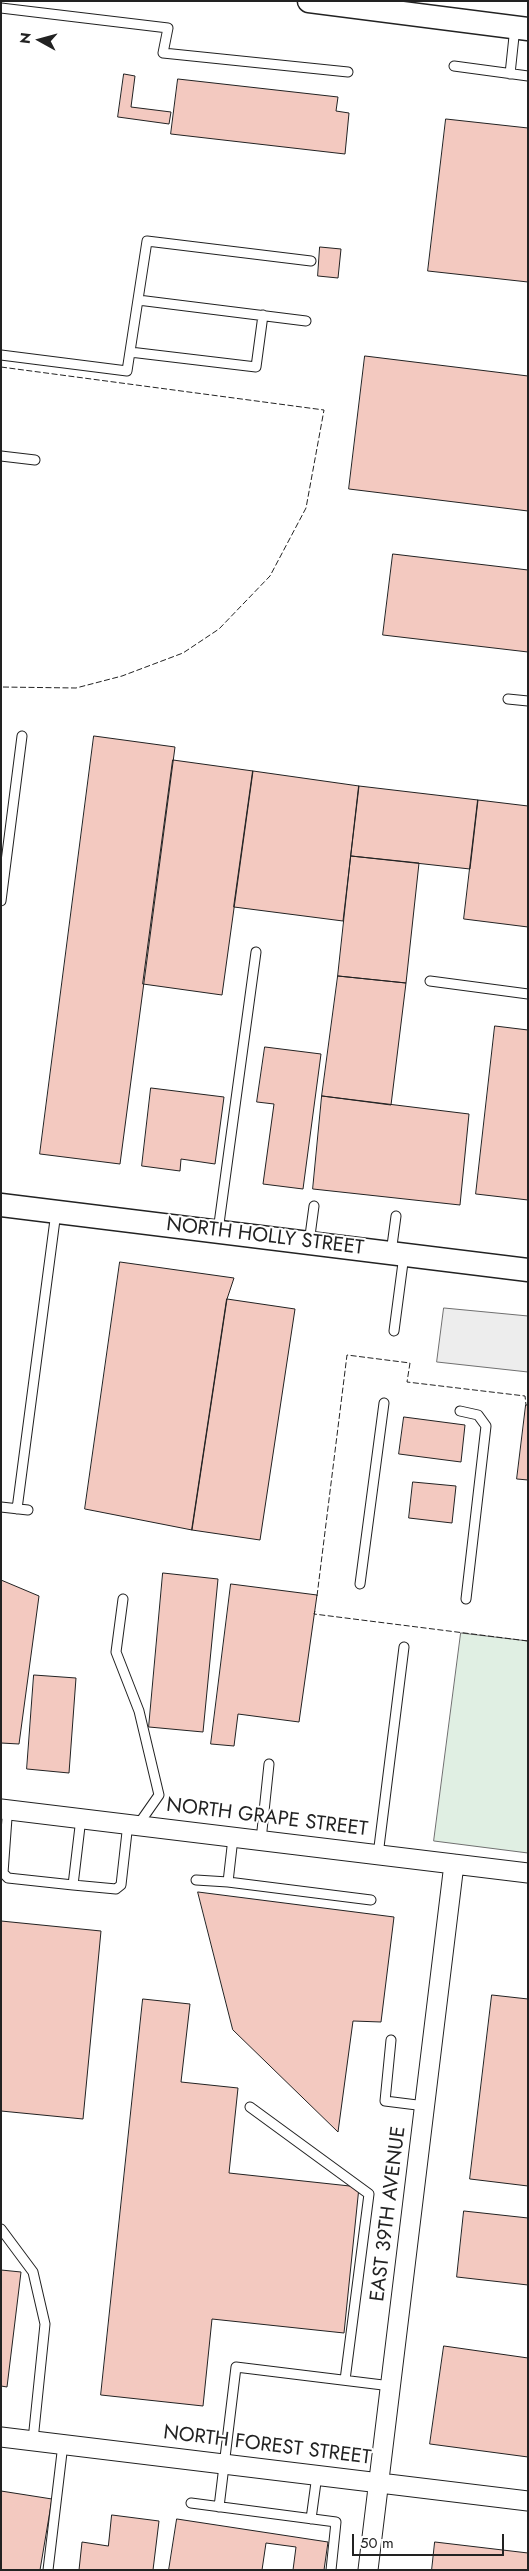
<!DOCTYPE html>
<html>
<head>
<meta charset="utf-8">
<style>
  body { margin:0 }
  #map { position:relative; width:529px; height:2571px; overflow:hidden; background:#fff; font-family:Jost,sans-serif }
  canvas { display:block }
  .frame { position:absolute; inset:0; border:2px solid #222; pointer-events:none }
  .north { position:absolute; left:15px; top:15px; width:50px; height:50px; -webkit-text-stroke:4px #fff; paint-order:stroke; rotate:277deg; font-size:14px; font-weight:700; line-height:20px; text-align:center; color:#222 }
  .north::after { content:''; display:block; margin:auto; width:18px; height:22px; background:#222; clip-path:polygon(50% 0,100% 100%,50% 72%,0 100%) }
  .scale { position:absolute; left:352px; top:2534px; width:152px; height:22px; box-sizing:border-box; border:2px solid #222; border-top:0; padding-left:6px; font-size:15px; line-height:18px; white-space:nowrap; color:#222; -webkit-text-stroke:4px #fff; paint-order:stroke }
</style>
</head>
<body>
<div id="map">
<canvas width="529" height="2571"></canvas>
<div class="frame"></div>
<div class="north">N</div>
<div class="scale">50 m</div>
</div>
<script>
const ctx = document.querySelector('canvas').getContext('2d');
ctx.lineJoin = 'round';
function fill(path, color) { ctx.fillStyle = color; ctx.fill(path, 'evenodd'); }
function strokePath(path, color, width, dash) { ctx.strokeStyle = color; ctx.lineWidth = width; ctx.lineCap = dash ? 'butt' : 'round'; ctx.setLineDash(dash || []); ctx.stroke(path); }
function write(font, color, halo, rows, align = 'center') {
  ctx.font = font + ' Jost,sans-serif'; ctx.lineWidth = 4; ctx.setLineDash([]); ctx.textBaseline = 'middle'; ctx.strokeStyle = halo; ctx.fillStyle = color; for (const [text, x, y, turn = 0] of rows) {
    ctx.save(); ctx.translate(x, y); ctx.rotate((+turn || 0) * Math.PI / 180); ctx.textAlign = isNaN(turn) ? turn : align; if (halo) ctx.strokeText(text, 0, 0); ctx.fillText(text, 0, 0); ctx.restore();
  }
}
const green = new Path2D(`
  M461,1633L528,1641V1853L434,1841Z`);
fill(green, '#e0efe3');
strokePath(green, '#6f6f6f', 1);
const parking = new Path2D(`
  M444,1308L528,1316V1372L437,1362Z`);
fill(parking, '#ededed');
strokePath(parking, '#6f6f6f', 1);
const building = new Path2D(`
  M124,74L135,76L131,107L171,112L169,124L118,117Z
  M178,79L338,97L336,111L349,113L345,154L171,134Z
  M446,119L528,128V282L428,271Z
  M320,247L341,249L338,278L318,276Z
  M365,356L528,376V511L349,489Z
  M393,554L528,570V652L383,635Z
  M94,736L175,747L120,1164L40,1154Z
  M173,760L253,771L222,995L143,984Z
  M253,771L359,786L343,921L234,907Z
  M359,786L478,800L470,869L351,856Z
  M478,800L528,806V927L464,919Z
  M351,856L419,863L406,983L338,976Z
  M338,976L406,983L391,1105L322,1096Z
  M495,1026L528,1030V1200L476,1194Z
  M265,1047L321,1054L303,1189L263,1184L274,1104L257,1102Z
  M151,1088L224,1097L215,1164L181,1159L180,1171L142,1166Z
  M322,1096L469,1114L460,1205L313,1189Z
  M120,1262L234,1278L227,1299L192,1530L85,1509Z
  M227,1299L295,1309L260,1540L192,1530Z
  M526,1405H528V1480L517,1479Z
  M404,1417L465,1425L461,1462L399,1454Z
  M413,1482L456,1486L452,1523L409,1518Z
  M163,1573L218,1579L203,1732L149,1727Z
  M1,1580L39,1596L19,1744L1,1743Z
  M231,1584L317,1595L299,1722L238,1714L234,1746L211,1744Z
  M34,1675L76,1678L69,1773L27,1769Z
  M198,1892L394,1917L381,2022L353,2021L338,2132L233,2030Z
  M1,1921L101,1931L83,2119L1,2111Z
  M492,1995L528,1999V2186L470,2179Z
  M143,1999L190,2004L181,2082L238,2088L229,2173L359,2187L344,2333L212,2319L203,2406L101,2395Z
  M464,2211L528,2218V2285L457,2277Z
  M1,2270L21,2272L7,2387L1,2386Z
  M444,2346L528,2358V2457L430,2444Z
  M1,2491L52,2499L40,2570H1Z
  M112,2515L159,2521L153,2570H79L82,2542L108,2546Z
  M177,2519L328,2542L324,2570H293L296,2547L266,2543L262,2570H169Z
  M435,2542L528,2553V2570H432Z`);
fill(building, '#f3c9c0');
strokePath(building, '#222', 1);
const service = new Path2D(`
  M1,8L168,28L163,53L348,72
  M454,66L528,76
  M510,74L515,27
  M138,300L306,321
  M130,352L256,367L263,315
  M1,355L127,371L147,241L311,261
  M1,456L35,460
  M508,699L528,701
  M1,901L22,736
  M430,981L528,994
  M218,1231L256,952
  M309,1243L314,1206
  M391,1253L396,1216
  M394,1331L404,1255
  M460,1411L478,1415L486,1426L466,1599
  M1,1507L28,1510
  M17,1509L56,1212
  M360,1584L384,1403
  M123,1599L116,1652L139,1711L159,1795L138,1825
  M7,1818L3,1873L8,1878L73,1885L81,1818
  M261,1840L269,1764
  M378,1855L404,1647
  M196,1880L228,1882L371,1900
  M228,1882L233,1838
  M73,1885L116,1889L121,1885L128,1823
  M391,2040L385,2101L425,2106
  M250,2107L369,2194L345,2380
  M1,2229L33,2272L45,2324L33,2440
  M191,2503L336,2522L331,2570
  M219,2507L236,2367L391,2386
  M311,2519L317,2475
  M48,2570L63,2444`);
const minor = new Path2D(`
  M1,1809L528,1873
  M1,2437L528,2501
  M368,2570L454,1864`);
const tertiary = new Path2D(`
  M309,1L528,29
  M1,1205L528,1270`);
strokePath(service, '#222', 11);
strokePath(minor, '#222', 21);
strokePath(tertiary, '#222', 25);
strokePath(service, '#fff', 9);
strokePath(minor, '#fff', 19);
strokePath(tertiary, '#fff', 22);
strokePath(new Path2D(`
  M1,367L324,410L306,508L270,576L219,629L183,653L122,676L76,688L1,687
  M317,1596L347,1355L410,1363L407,1382L525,1396L526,1405
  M315,1611L314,1614L528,1641`), '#222', 1, [6, 2.5]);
write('20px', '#222', '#fff', [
  ["NORTH HOLLY STREET",265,1237,7],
  ["NORTH GRAPE STREET",267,1818,7],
  ["EAST 39TH AVENUE",389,2214,-83],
  ["NORTH FOREST STREET",267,2446,7]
]);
</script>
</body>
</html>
